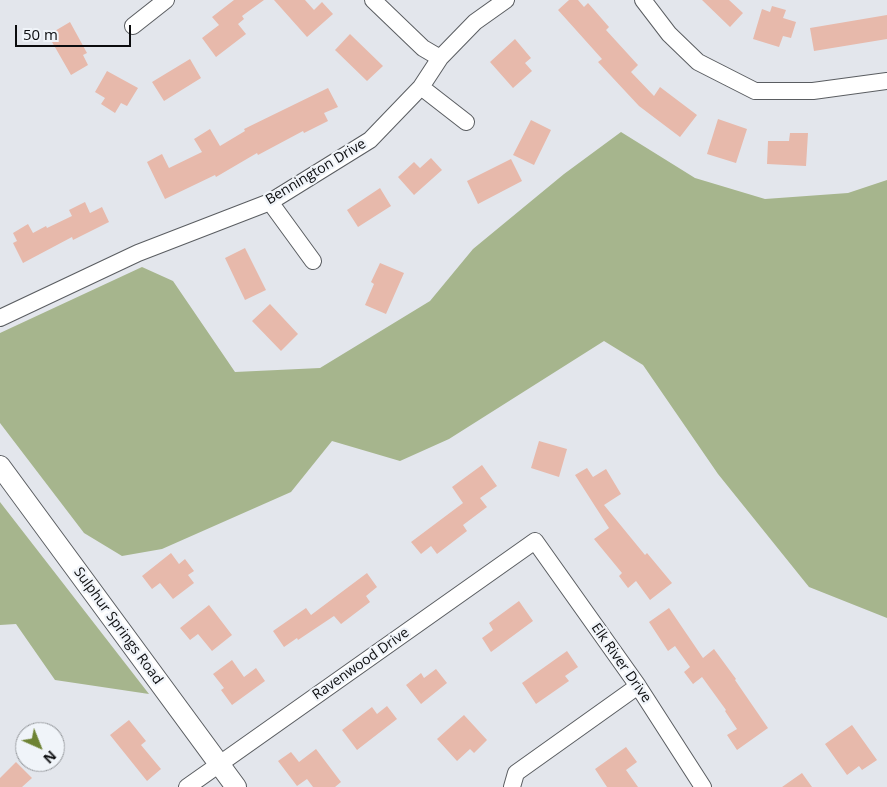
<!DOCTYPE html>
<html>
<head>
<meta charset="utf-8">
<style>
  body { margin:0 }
  #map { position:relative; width:887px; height:787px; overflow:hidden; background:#e3e6ec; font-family:"Open Sans",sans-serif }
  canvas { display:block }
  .north { position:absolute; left:15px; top:722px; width:50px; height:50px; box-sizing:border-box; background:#f0f4f9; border:1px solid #94979b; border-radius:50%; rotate:136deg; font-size:14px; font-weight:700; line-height:20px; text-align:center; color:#0b0c0e }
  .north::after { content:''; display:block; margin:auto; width:18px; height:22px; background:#6e8334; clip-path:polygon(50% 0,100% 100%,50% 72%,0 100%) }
  .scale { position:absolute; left:15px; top:25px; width:116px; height:22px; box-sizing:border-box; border:2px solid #0b0c0e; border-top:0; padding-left:6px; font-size:15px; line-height:18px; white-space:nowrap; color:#0b0c0e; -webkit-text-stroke:4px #f0f4f9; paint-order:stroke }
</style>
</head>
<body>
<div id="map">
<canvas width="887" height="787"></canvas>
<div class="north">N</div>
<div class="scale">50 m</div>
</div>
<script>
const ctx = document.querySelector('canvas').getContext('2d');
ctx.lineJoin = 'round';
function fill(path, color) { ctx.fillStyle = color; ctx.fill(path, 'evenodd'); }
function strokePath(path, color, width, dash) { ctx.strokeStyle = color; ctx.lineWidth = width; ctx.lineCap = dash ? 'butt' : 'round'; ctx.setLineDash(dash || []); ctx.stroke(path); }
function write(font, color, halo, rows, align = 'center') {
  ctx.font = font + ' "Open Sans",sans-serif'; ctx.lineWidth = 4.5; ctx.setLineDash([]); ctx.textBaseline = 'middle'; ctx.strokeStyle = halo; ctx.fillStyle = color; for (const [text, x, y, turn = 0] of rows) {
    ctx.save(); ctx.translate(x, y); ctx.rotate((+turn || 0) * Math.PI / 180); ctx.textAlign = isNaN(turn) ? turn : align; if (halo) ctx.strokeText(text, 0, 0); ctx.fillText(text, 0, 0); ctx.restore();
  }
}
fill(new Path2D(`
  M621,132L695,178L765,199L848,193L887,180V618L809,587L718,474L643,365L604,341L449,439L400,461L332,441L291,492L162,549L122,556L84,533L0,423V333L142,267L173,281L235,372L320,368L430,301L473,249L564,174Z
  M0,502L149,694L55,680L16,624L0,625Z`), '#a6b58d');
fill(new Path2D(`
  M234,0H264L242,16L244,19L238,24L246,34L216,57L202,38L219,25L212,17Z
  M274,0H305L314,10L322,2L333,14L307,37Z
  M569,0H578L584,7L588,3L609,27L606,30L638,65L631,72L654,96L660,87L697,115L680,137L639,106L598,62L602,59L558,10Z
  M702,0H729L743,13L730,27Z
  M772,6L786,10L783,18L796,22L791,38L783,36L779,47L753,39L762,9L770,12Z
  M887,15V39L814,51L810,28Z
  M70,22L87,53L83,55L88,65L71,75L48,35Z
  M350,34L383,66L367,81L335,50Z
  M515,39L531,58L525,63L532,71L513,88L490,62Z
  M190,59L201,78L164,101L152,82Z
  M107,71L138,88L127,106L121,103L115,113L101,104L105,98L95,92Z
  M328,88L338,107L324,113L328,121L304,133L303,131L258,155L257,153L216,177L215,175L165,199L147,162L162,154L169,168L202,152L194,139L210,129L220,146L245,131L244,129Z
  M718,119L747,129L736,163L707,154Z
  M531,120L551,130L534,165L513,155Z
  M790,133H808L806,166L767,164L768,141H789Z
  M431,158L442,170L414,195L398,177L414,162L420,168Z
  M511,159L522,181L478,204L467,181Z
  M380,188L391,206L358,227L347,210Z
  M85,202L90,213L102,207L109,222L73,240L72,237L23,263L13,243L17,241L13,233L28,224L33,233L46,226L47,228L72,216L69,210Z
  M245,248L266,290L245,300L225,258Z
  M380,263L404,273L386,314L365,305L374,284L371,282Z
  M270,304L298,334L281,351L252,321Z
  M539,441L567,449L559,477L531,468Z
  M482,465L497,486L480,498L487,507L463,525L467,531L437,554L431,546L421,554L411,542L463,503L452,487Z
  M587,468L593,477L606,469L621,494L604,505L645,555L647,553L672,583L650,600L636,581L628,588L619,576L622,573L594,539L609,528L575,475Z
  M171,553L179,564L185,559L194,571L188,575L194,583L173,599L160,583L152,589L142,576Z
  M367,573L377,587L366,596L370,602L341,624L334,616L298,640L297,638L284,647L273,631L306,608L311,615Z
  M519,601L533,621L491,652L482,638L493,630L489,623Z
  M209,605L232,635L212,651L198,634L190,640L180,628Z
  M669,608L703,658L714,649L736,679L735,680L768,728L737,750L727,735L737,729L725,711L726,710L702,677L693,684L684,672L690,667L675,646L668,651L649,622Z
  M567,651L578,667L565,676L569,681L536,704L522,683Z
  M232,660L244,677L256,668L265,681L232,705L221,690L224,688L213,674Z
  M436,669L447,683L421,704L406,685L421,673L424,678Z
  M387,706L397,719L357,750L342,730L372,707L377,714Z
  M464,715L487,740L474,753L470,749L457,761L437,739Z
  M129,720L146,741L141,745L161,769L147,781L110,735Z
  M852,725L877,760L862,770L859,766L847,775L825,744Z
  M626,747L637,762L626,770L638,787H607L595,769Z
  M316,749L341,782L335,787H313L307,779L297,786L278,761L291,752L299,762Z
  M16,762L32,778L22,787H0V778Z
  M802,773L812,787H782Z`), '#e7b9ab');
const minor = new Path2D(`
  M373,0L423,48L440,58
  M643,0L669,34L698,62L755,91H813L887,81
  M133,26L166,0
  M421,87L466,122
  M270,202L313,261
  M0,318L138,253L270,202L370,140L421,87L440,58L475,22L506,0
  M187,787L535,541L638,686L703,787
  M512,787L516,773L638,686`);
const tertiary = new Path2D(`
  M0,466L236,787`);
strokePath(minor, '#5a5d61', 18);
strokePath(tertiary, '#5a5d61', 22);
strokePath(minor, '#fff', 16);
strokePath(tertiary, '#fff', 20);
write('14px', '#0b0c0e', '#f0f4f9', [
  ["Bennington Drive",316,172,-31],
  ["Sulphur Springs Road",118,626,54],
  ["Elk River Drive",621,663,55],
  ["Ravenwood Drive",361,664,-35]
]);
</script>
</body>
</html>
